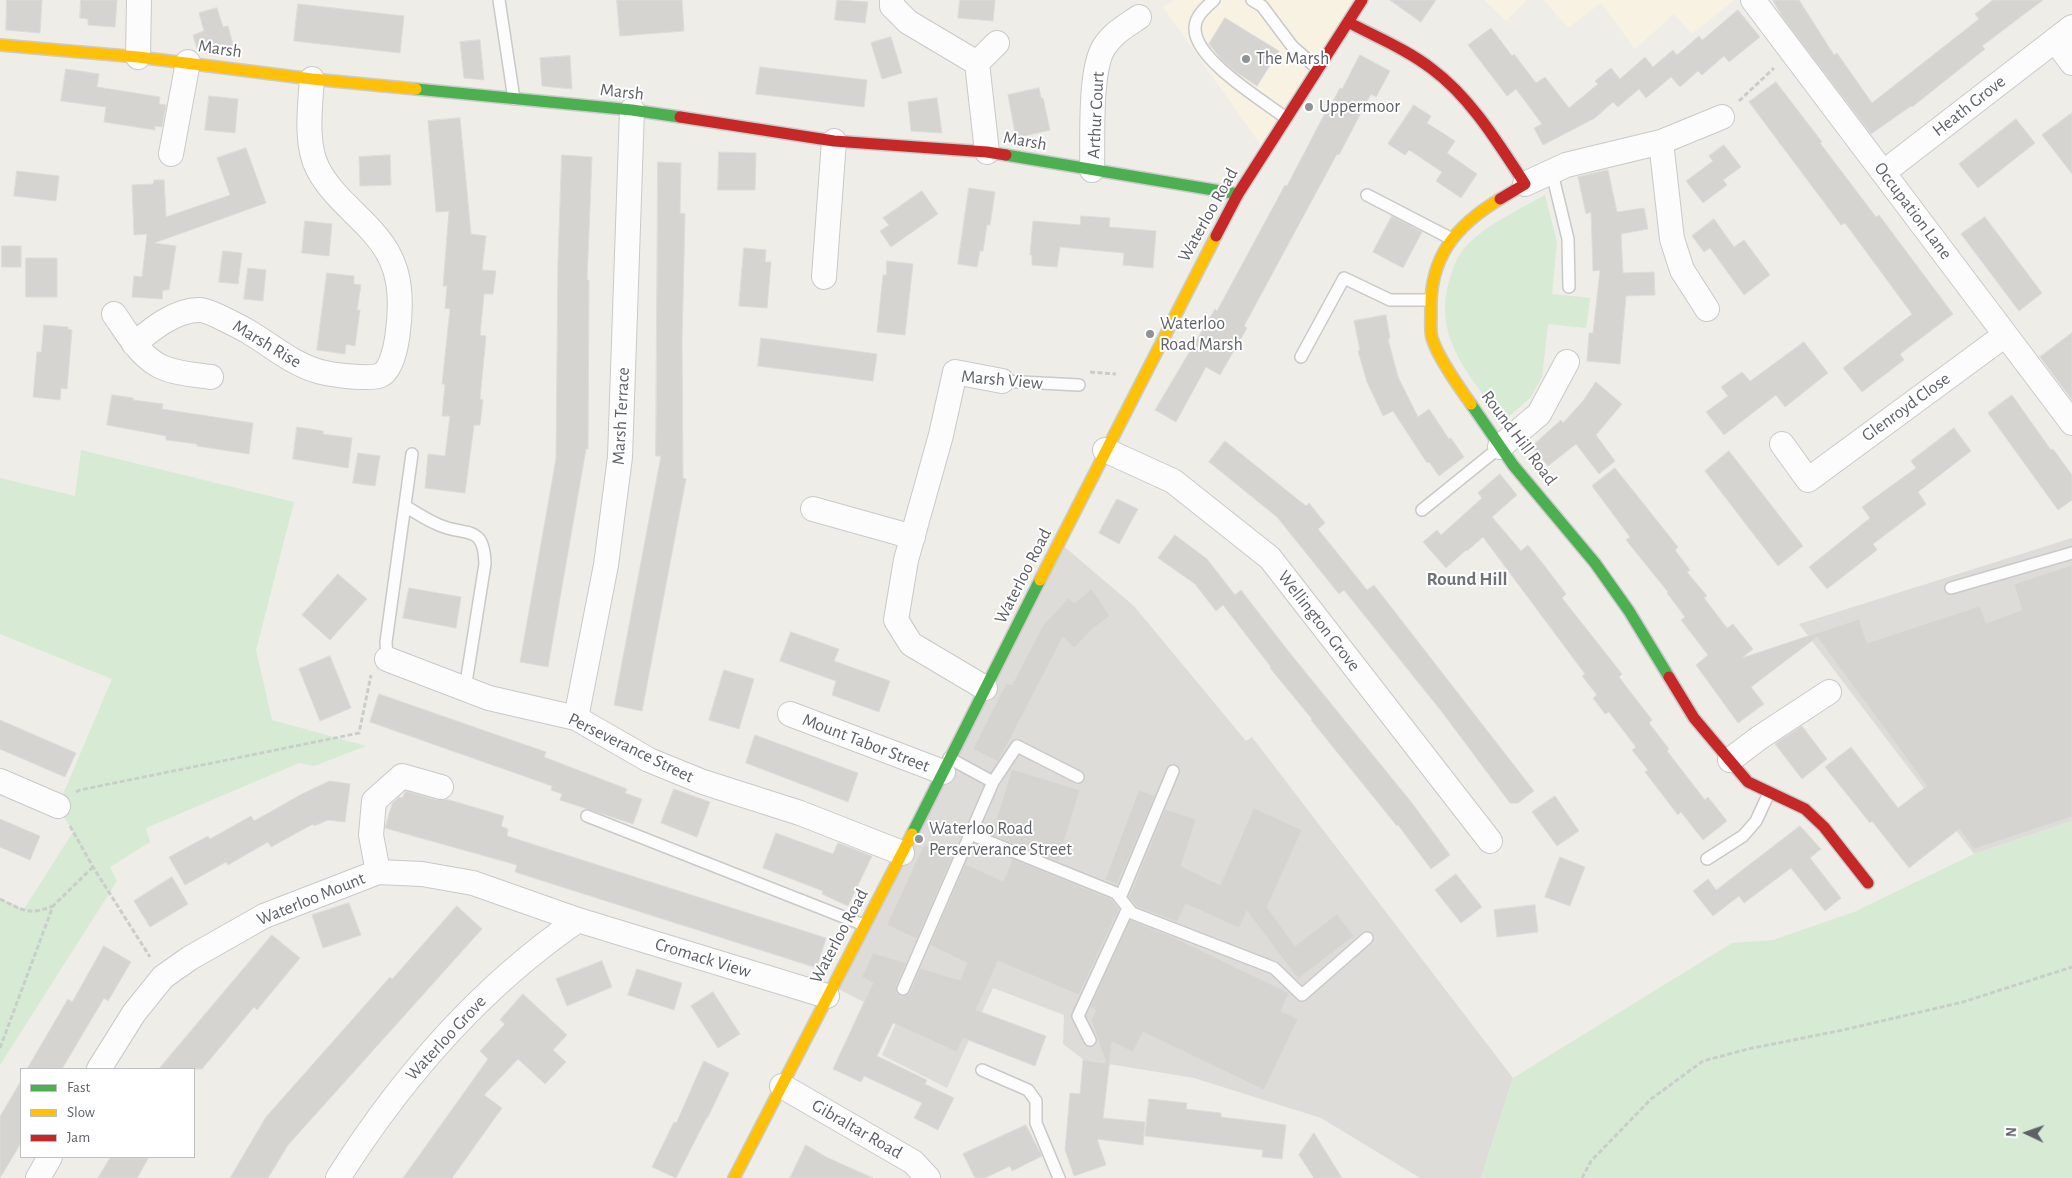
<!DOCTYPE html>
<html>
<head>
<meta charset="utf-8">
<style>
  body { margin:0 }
  #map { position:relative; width:2072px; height:1178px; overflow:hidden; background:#eeede8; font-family:"Alegreya Sans",sans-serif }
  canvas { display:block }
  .legend { position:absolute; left:20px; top:1068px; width:175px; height:90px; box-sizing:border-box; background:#fff; border:1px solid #bfc0c2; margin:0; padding:6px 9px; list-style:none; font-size:15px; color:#5e6267 }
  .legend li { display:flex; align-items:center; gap:10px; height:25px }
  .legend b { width:25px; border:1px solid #bfc0c2 }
  .north { position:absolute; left:2002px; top:1108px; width:50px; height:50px; -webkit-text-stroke:4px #fff; paint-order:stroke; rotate:273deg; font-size:14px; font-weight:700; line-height:20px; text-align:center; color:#5e6267 }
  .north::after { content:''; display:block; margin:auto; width:18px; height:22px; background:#5e6267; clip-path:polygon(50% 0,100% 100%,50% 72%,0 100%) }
</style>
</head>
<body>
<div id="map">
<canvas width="2072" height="1178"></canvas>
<ul class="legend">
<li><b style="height:6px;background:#4caf50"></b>Fast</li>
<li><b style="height:6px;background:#ffc107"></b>Slow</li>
<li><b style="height:6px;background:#c62828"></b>Jam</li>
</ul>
<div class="north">N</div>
</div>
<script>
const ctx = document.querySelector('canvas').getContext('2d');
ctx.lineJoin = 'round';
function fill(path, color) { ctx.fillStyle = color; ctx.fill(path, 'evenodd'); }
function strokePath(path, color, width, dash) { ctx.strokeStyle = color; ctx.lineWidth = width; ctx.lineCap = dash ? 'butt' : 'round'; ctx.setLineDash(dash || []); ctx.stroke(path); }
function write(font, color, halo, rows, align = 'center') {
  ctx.font = font + ' "Alegreya Sans",sans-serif'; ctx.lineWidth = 4; ctx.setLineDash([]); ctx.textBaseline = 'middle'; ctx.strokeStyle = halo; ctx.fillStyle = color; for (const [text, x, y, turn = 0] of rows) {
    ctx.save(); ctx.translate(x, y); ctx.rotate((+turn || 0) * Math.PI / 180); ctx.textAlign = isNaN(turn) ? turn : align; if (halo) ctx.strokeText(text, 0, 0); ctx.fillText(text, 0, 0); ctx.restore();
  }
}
fill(new Path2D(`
  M1174,0H1362L1265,151L1163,7Z
  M1484,0H1527L1506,21Z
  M1544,0H1735L1692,34L1674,14L1635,49L1601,3L1568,28Z`), '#f7f2e2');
fill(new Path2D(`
  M2072,538V821L1974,854L1799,624Z
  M1060,543L1134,606L1246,741L1252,737L1513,1078L1481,1178H1420L1321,1118L1194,1078L1084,1060L1063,1044L1064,1015L993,988L947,1088L882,1055L898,1019L832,986Z`), '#dedcd8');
fill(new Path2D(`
  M1545,195L1557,242L1552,294L1590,298L1586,328L1548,324L1542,377L1531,397L1504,421C1471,377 1431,338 1450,278C1453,266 1459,253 1468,244C1489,223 1519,210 1545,195Z
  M81,450L294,502L256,650L272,720L366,746L314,766L299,763L146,828L150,842L110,867L117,881L0,1065V899L24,909L73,832L58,806L112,679L0,634V478L75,496Z
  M2072,821V1178H1481L1513,1078L1732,943L1773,940L1854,912L1974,854Z`), '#d6ead4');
const building = new Path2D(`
  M7,0H42L40,33L6,30Z
  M81,0H117L115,27L88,25V19L80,18Z
  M617,0H682L684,31L620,36Z
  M837,0L868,2L865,23L835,20Z
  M960,0H995L993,21L958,18Z
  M1390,0H1436L1421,22Z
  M1773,0H1799L1834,55L1837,53L1872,103L1979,19L1975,14L1993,0H2043L1982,46L1985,49L1912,107L1911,106L1871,134L1783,18Z
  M298,4L404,16L400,53L294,41Z
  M217,8L223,27L228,26L235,52L197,49L193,35L204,31L199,13Z
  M1738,10L1760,37L1729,62L1724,56L1702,75L1698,71L1680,87L1671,77L1646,98L1639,89L1618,107L1613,102L1595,118L1543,145L1534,128L1542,124L1516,89L1507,96L1468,45L1491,28L1512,56L1514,54L1536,83L1545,77L1569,108L1598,84L1595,81L1611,68L1620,79L1645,57L1653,67L1673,50L1677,55L1699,36L1702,40Z
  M1225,18L1279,51L1257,86L1236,72L1222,60L1209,44Z
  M891,37L902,73L882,79L871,43Z
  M480,40L484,80L464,78L460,42Z
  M1360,55L1390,71L1376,97L1371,94L1339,155L1337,154L1244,326L1247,328L1220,375L1206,367L1176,422L1155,410L1215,309L1217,311L1285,185L1287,186L1325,113L1326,114L1340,88L1342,89Z
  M570,56L572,89L542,86L540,58Z
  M760,67L867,80L864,107L756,94Z
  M66,69L99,74L97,87L160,97L159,104L166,105L162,127L155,126V130L104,122L106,107L61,101Z
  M1776,82L1822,142L1820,143L1876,217L1879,215L1953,314L1900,354L1904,360L1862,392L1843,368L1912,314L1845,223L1841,225L1749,102Z
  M1039,88L1041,98H1043L1050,130L1016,138L1008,95Z
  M209,96L238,99L235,133L205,130Z
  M937,98L942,133L911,131L908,102Z
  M1414,105L1431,116L1427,123L1455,141L1447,153L1477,174L1461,198L1436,181L1442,172L1409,150L1405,155L1388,144Z
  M2072,113V174L2042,135Z
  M460,118L471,234L486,236L482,270L496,271L493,294H484L480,335L486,336L480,399L483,400L480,425H474L465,493L425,488L428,454L445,456L450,416H442L445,384H442L450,309L445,308L447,286H443L449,211L436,212L428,121Z
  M2016,119L2035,143L1978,188L1959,164Z
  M1724,145L1741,167L1723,180L1727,185L1703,203L1686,181L1713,161L1709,156Z
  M246,148L266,203L154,243L176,246L169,290H163L162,299L132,297L134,276L142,277L147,234L134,235L132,185L153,184L154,180H164L166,217L230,195L217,158Z
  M719,152L756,153L755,190H718Z
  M390,155L391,185L360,186L359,157Z
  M562,155L592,157L587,280H589L588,449H586L548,667L520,662L556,459L558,260Z
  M658,162L681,163L680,213L685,214L682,342L683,478L686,479L642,711L614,705L661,456H656Z
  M1608,170L1617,212L1644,208L1648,229L1621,234L1623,273L1654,272L1655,295L1626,296L1620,364L1587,361L1589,333H1593L1600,270L1593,271L1591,212L1586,214L1578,177Z
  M17,171L59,176L56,201L14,196Z
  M969,188L995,192L990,225H987L983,251H980L977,267L958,264Z
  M922,191L938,214L891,247L880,231L889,225L883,218Z
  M1081,216L1110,218L1109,227L1156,231L1153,268L1123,265L1124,253L1060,247L1057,267L1032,265V255H1030L1033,221L1080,225Z
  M1392,216L1422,232L1403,268L1373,252Z
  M1985,217L2042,293L2019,311L1961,234Z
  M1714,219L1734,247L1744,240L1770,275L1744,295L1710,248L1704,252L1692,236Z
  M305,221L332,224L329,256L302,253Z
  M2,246H21V267H2Z
  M744,248L766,250L765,262H771L767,308L739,306Z
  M223,251L242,253L238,284L219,282Z
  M26,258H57V297H26Z
  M887,261L913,264L905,335L877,332L883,275H886Z
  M248,268L266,270L263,301L244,299Z
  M327,273L354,276V284L361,285L357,310H360L355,346L346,344L345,354L317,350Z
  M1386,315L1390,338L1388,339L1398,377L1418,417L1429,409L1449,439L1451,438L1464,457L1439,476L1429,462L1427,463L1393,411L1383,416L1367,382L1358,351L1360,350L1354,321Z
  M44,325L68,327V329L72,330L67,389L61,388L60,400L33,397L37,352H41Z
  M2072,333V400L2040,357Z
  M761,338L877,354L873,381L758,366Z
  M1804,342L1828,373L1785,407L1776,395L1724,435L1706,412L1728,396L1721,387L1742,372L1750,381Z
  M1596,382L1622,404L1596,435L1615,461L1599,474L1576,444L1548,466L1532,446L1561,420L1563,423L1583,401Z
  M112,395L133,398V400L163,404L162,409L253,423L249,454L197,446V444L166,440V436L107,425Z
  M2012,395L2051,450L2053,449L2072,475V500L2058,510L1988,413Z
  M297,427L323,431V434L352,438L348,468L293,459Z
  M1954,428L1971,451L1918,492L1926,504L1873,544L1877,550L1827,589L1809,567L1870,518L1862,507L1916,468L1911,461Z
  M1225,441L1306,506L1309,503L1325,523L1318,529L1367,590L1374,585L1534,791L1518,803H1510L1442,712L1344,590L1339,594L1277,517L1209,462Z
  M1729,451L1803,546L1778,566L1705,471Z
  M358,453L380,456L375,486L353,483Z
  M1615,468L1678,547L1675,550L1690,570L1687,572L1707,596L1704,598L1727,628L1733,624L1753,649L1742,658L1859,619L1867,643L1980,606L1986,623L2022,610L2014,584L2072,565V817L1974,849L1959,829L1909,868L1872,821L1870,823L1825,767L1851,747L1898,808L1927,786L1817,637L1751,687L1764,704L1738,723L1696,665L1708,655L1681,620L1685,617L1667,593L1668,592L1626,540L1630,537L1592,486Z
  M1500,474L1517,495L1492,517L1521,551L1528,545L1547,569L1566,594L1562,598L1622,674L1619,677L1652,720L1649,723L1669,749L1667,751L1705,800L1708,797L1727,821L1703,840L1681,812L1678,815L1645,772L1648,770L1632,750L1636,747L1609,712L1605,714L1593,698L1597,695L1582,676L1585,674L1483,537L1467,551L1466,550L1446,568L1423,542L1437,530L1441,535L1482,498L1478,493Z
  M1117,499L1138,509L1119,544L1099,533Z
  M1175,535L1207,559L1235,595L1241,590L1289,652L1412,803L1450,855L1431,869L1398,825L1397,826L1311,720L1312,719L1270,668L1271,667L1223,605L1216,611L1195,584L1158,558Z
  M338,574L367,599L330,640L302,615Z
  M409,588L461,597L456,628L403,618Z
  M1092,589L1110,616L1092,629L1074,648L1063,637L998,762L973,749L1006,683L1012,685L1042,627L1068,598L1074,603Z
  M791,632L839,649L834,661L890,681L879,712L832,695L836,681L780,661Z
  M330,656L351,708L320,721L299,669Z
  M724,670L754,679L739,729L709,720Z
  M379,694L546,752L544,757L627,789L625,793L642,799L633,824L560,800L562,794L551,790L552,786L370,722Z
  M0,720L76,753L65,777L0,749Z
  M1802,726L1827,759L1802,779L1775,744Z
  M755,735L858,773L848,802L746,763Z
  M1012,769L1080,790L1058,861L992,835Z
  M330,781L350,784L345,822L328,820L314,826L313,824L271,847L268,842L228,865L226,862L185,885L169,857L208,836L210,839L251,816L254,821L302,794Z
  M674,789L710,802L697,837L661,823Z
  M1139,790L1155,796L1117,885L1105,880Z
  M406,791L437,800L446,799L504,816L501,826L508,829L507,836L826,938L817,968L515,872L517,865L385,828L392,804L399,797L402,798Z
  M1555,796L1579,831L1557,846L1532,812Z
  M1254,808L1302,830L1267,907L1295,946L1337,914L1354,936L1298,979L1247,911L1239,928L1186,904L1177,922L1137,907L1129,897L1165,809L1196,819L1181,866L1220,885Z
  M0,819L40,836L30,860L0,847Z
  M1800,826L1821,849L1810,858L1841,898L1825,911L1791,868L1744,903L1739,896L1713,916L1693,891L1708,879L1716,890Z
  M776,833L833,854L838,843L872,856L848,906L822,894L823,891L763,868Z
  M924,845L952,858L917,939L887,925Z
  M1560,857L1585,867L1570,906L1545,897Z
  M1013,859L1111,899L1119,909L1079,995L998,961L976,1010L1046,1036L1035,1066L963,1038L957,1052L893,1023L877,1056L927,1080L925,1084L954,1098L938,1130L914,1118L922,1103L864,1076L861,1082L833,1069L873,983L862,977L873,953L906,963L896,986L897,993L900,996H904L910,992L920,968L960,980L967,963L930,945L965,864L1003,881Z
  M1456,874L1482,907L1461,923L1435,890Z
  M172,877L188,904L150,927L134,901Z
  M349,903L361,935L323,948L312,915Z
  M1535,905L1538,932L1497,937L1494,910Z
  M457,906L482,929L288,1145L268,1178H230L266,1117L390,977L392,979Z
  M1130,920L1171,936L1289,993L1281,1011L1298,1019L1264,1090L1143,1032L1133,1052L1112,1042L1103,1118L1145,1122L1143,1145L1097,1139L1106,1165L1074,1176L1065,1150L1070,1093L1080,1094L1083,1060L1106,1063L1091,1020L1096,1010L1090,1007Z
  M272,935L300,958L257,1010L254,1007L202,1069H159Z
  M104,946L131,962L108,1001L104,998L62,1069H27L68,999L72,1002Z
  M602,961L612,987L567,1006L556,979Z
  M637,969L682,983L674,1010L628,995Z
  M713,992L740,1034L718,1048L691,1006Z
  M523,994L567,1035L553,1050L566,1062L545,1084L518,1059L484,1095L502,1108L452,1178H403L488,1059L480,1051L505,1024L500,1020Z
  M704,1061L729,1073L708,1117H707L676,1178L652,1167L674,1122L676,1123Z
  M21,1081V1143L0,1178V1117Z
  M1149,1099L1187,1103L1186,1109L1221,1113V1117L1286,1125L1282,1159L1262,1157L1263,1150L1145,1136Z
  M1026,1125L1042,1156L1012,1171L1010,1166L985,1178H975L963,1154Z
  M1314,1133L1342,1178H1314L1299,1155Z
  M806,1145L826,1157L873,1178H790Z
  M111,1157H149L137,1178H98Z`);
fill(building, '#d5d4d1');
strokePath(building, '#dddcd8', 1);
const lane = new Path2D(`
  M499,0L514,99
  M1214,0C1206,7 1195,16 1195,28C1194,59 1262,100 1286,118
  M1252,0L1262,6L1292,46L1318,69
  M1552,173L1568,239L1569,287
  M1367,195L1452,239
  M1301,357L1344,278L1390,300H1430
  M1002,381L1079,385
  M405,506C416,513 427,520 439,525C466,537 484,523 485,564L465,689
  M1422,510L1500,447
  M1951,588L2072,553
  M387,659L386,642L412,454
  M993,782L1017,746L1078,777
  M587,816L864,925
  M970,834L1116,893L1132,913L1274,968L1302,995L1367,938
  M1707,859L1743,836L1756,821L1769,793
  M1120,898L1173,771
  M903,989L993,782L949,758
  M1090,1040L1078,1016L1128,908
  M982,1070L1028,1090L1036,1101V1123L1059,1178`);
const street = new Path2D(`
  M892,0V6L908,22L977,63L987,152
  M1753,0L2072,423
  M2055,40L2072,63
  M138,57L139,0
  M977,63L997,43
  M1661,142L1672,239L1682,270L1707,309
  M171,154L188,62
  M1092,170C1093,140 1089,71 1104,47C1113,33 1126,26 1139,17
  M1884,172L2072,27
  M1525,184L1566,165L1661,142L1722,117
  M824,277L834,141
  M114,314C128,334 141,359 164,368C179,374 196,375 211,377
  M134,344C152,329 176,309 201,310C207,311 216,315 222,318C232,323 243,328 252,334C275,348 294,365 321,372C333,375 370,380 381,375C399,365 401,308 399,289C398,277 394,264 388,253C370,221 335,202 318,169C305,145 310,106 312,79
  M1782,444L1808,480L2005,335
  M1500,447L1539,414L1567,362
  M1105,450L1173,481L1270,558L1490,841
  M813,509L913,537
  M387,659L489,698L576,718L649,760L703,782L800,813L902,853
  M985,688L911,644L896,620L906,560L941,435L955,372L1002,381
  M790,714L943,772
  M576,718L606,565L620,457L632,110
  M1730,760L1759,738L1829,692
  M0,781L58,806
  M378,872L371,835L374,801L402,776L441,787
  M99,1069L134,1013L163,977L190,958L264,916L378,872L422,874L473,883L578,920L827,996
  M782,1086L913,1162L928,1178
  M38,1178L50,1157
  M338,1178C402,1077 479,988 578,920`);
const fast = new Path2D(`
  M416,89L632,110L680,117
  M1006,155L1238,194
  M1471,404L1513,465L1595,563L1629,611L1669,677
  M912,834L1040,580`);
const slow = new Path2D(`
  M0,45L138,57L312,79L416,89
  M1471,404C1459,387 1438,358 1432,338C1430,331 1431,320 1431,312C1429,258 1455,226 1500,199
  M1040,580L1216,236
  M734,1178L912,834`);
const jam = new Path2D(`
  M1348,22C1376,37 1406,49 1432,69C1471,98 1498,143 1525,184L1500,199
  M680,117L834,141L987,152L1006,155
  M1216,236L1238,194L1362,0
  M1669,677L1694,718L1748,782L1805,809L1824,827L1868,883`);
strokePath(lane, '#c9c9c9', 14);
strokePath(street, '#c9c9c9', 26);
strokePath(fast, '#cacbca', 14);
strokePath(slow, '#cacbca', 14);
strokePath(jam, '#cacbca', 14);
strokePath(new Path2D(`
  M1739,101L1774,68
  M1090,372L1116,374
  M76,792L80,790L359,733L371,675
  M70,826L93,867L150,957
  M0,899C23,910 28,916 53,906
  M0,1048L53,906L93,867
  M1582,1178L1591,1161L1651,1099L1703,1061L1748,1049L1843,1030L1963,1002L2072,967`), '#cacecb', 3, [5, 2.5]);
strokePath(lane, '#fcfcfc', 11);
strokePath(street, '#fcfcfc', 24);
strokePath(fast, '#4caf50', 11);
strokePath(slow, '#ffc107', 11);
strokePath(jam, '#c62828', 11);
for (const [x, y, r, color] of [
  [1246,59,5,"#909394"],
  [1309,107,5,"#909394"],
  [1150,334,5,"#909394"],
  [919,839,5,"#909394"]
]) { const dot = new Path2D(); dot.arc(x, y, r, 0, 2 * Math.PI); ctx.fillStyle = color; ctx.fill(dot); strokePath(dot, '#fff', 2); }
write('18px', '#5e6267', '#fff', [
  ["Marsh",220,49,8],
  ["Marsh",622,92,6],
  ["Heath Grove",1969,106,-38],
  ["Arthur Court",1096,115,-87],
  ["Marsh",1025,141,10],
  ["Occupation Lane",1913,211,53],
  ["Waterloo Road",1208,215,-61],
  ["Marsh Rise",267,344,31],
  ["Marsh View",1002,380,5],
  ["Glenroyd Close",1906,407,-36],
  ["Marsh Terrace",621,416,-87],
  ["Round Hill Road",1519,438,53],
  ["Waterloo Road",1023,576,-63],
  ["Wellington Grove",1319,621,52],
  ["Mount Tabor Street",866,743,21],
  ["Perseverance Street",631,748,26],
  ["Waterloo Mount",311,899,-22],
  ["Waterloo Road",839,936,-62],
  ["Cromack View",703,958,17],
  ["Waterloo Grove",446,1038,-47],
  ["Gibraltar Road",857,1129,30]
]);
write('18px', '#5e6267', '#fff', [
  ["The Marsh",1256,59],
  ["Uppermoor",1319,107],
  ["Waterloo",1160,324],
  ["Road Marsh",1160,345],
  ["Waterloo Road",929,829],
  ["Perserverance Street",929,850]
], 'left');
write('bold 19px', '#6f7479', '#fff', [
  ["Round Hill",1467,579]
]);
</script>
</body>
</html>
